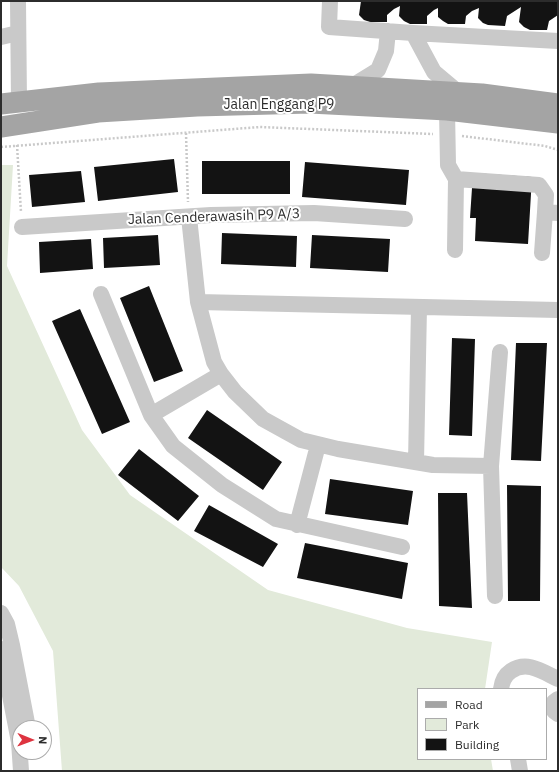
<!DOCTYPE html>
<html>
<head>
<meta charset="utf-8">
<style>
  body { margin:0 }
  #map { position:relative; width:559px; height:772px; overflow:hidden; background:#fff; font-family:"IBM Plex Sans",sans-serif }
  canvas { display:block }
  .frame { position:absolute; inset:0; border:2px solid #2c2c2c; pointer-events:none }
  .legend { position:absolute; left:417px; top:688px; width:130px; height:72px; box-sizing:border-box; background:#fff; border:1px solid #ababab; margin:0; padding:5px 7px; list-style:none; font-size:12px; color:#2c2c2c }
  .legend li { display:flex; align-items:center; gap:8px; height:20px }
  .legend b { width:20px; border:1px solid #ababab }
  .north { position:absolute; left:12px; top:720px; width:40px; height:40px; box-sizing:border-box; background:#fff; border:1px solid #ababab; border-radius:50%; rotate:91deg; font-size:11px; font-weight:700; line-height:16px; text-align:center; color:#2c2c2c }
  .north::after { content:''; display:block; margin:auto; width:14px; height:18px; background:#de3440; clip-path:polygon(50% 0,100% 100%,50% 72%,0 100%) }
</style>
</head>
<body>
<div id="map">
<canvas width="559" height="772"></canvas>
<div class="frame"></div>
<ul class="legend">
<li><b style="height:5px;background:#a4a4a4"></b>Road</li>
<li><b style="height:11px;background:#e2eada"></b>Park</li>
<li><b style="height:11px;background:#131313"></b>Building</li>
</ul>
<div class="north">N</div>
</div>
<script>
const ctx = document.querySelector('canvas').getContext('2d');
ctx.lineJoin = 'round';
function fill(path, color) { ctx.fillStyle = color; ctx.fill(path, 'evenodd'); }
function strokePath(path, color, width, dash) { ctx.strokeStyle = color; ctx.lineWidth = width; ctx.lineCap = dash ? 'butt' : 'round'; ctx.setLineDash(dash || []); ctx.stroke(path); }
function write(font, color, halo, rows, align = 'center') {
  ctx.font = font + ' "IBM Plex Sans",sans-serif'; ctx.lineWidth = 4; ctx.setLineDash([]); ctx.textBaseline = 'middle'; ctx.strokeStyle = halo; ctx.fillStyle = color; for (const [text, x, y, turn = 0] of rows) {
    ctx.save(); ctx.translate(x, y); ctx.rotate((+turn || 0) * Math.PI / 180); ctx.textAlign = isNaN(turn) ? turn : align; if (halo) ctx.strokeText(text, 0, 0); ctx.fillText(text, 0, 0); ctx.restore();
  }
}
fill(new Path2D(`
  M1,165H13L7,266L82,430L130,495L268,590L407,628L492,642L485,689H418V759H491L493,771H62L53,651L19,586L1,567Z`), '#e2eada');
fill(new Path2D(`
  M361,1H558V15L549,21L547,30H530L524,27L519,22L521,7L507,16L505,26L488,25L483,23L478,18L479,8L472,11L466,16L465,24H448L443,21L438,17V8L434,10L427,16V24H410L404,21L399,16L400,6L394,9L387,15V22H370L364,20L359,15Z
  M174,159L178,192L98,201L94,167Z
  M202,161H290V194H202Z
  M305,162L409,170L406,205L302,197Z
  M81,171L85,202L32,207L29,175Z
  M473,173L532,177L528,244L475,241L476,218H470Z
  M222,233L297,236L296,267L221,264Z
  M158,235L160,265L104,268L103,238Z
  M312,235L390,239L388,272L310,268Z
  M91,239L93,269L40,273L39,242Z
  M149,286L183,371L154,382L120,298Z
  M80,309L130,422L102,434L52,321Z
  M452,338L475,339L472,436L449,435Z
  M516,343H547L541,461L511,460Z
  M207,410L282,462L263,490L188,438Z
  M139,449L199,496L178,521L118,475Z
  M330,479L413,491L408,525L325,514Z
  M507,485L541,486L540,601H508Z
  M438,493H467L472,608L439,606Z
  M209,505L278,544L263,567L194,531Z
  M305,543L408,563L402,599L297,578Z`), '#131313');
strokePath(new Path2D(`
  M186,133L188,202
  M462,136L545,146L558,150
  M17,145L21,212
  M1,147L260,127L433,134`), '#c9c9c9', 2.5, [2, 2]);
strokePath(new Path2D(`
  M18,1L19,102
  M330,1L329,27L413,33L558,41
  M413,33L434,72L459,93
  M1,37L18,33
  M352,86L378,70L386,51L388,31
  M447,110L448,165L456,179L539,185L546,195L545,212L558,213
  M189,217L198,302L214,362L221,374L235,392L263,419L301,440L338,449L433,465L491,466
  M22,227L211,215L314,213L405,219
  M455,250L456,179
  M542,253L545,212
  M101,294L151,415L173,446L222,485L276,519L402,547
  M198,302L558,310
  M151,415L221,374
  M416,462L419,307
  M297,525L318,445
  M495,596L491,466L500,352
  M1,613L7,624L12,645L28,728
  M1,649L19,742L21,771
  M501,689C502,681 505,675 511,671C527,660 543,672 558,679
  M558,699L554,702V711L558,714
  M518,759L520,771`), '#c9c9c9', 16);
strokePath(new Path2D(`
  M1,104L99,93L311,84L482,94L558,104
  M1,127L98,112L197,106L310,103L447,110L558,123`), '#a4a4a4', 21);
write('14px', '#2c2c2c', '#fff', [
  ["Jalan Enggang P9",279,105],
  ["Jalan Cenderawasih P9 A/3",214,217,-2]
]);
</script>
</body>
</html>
